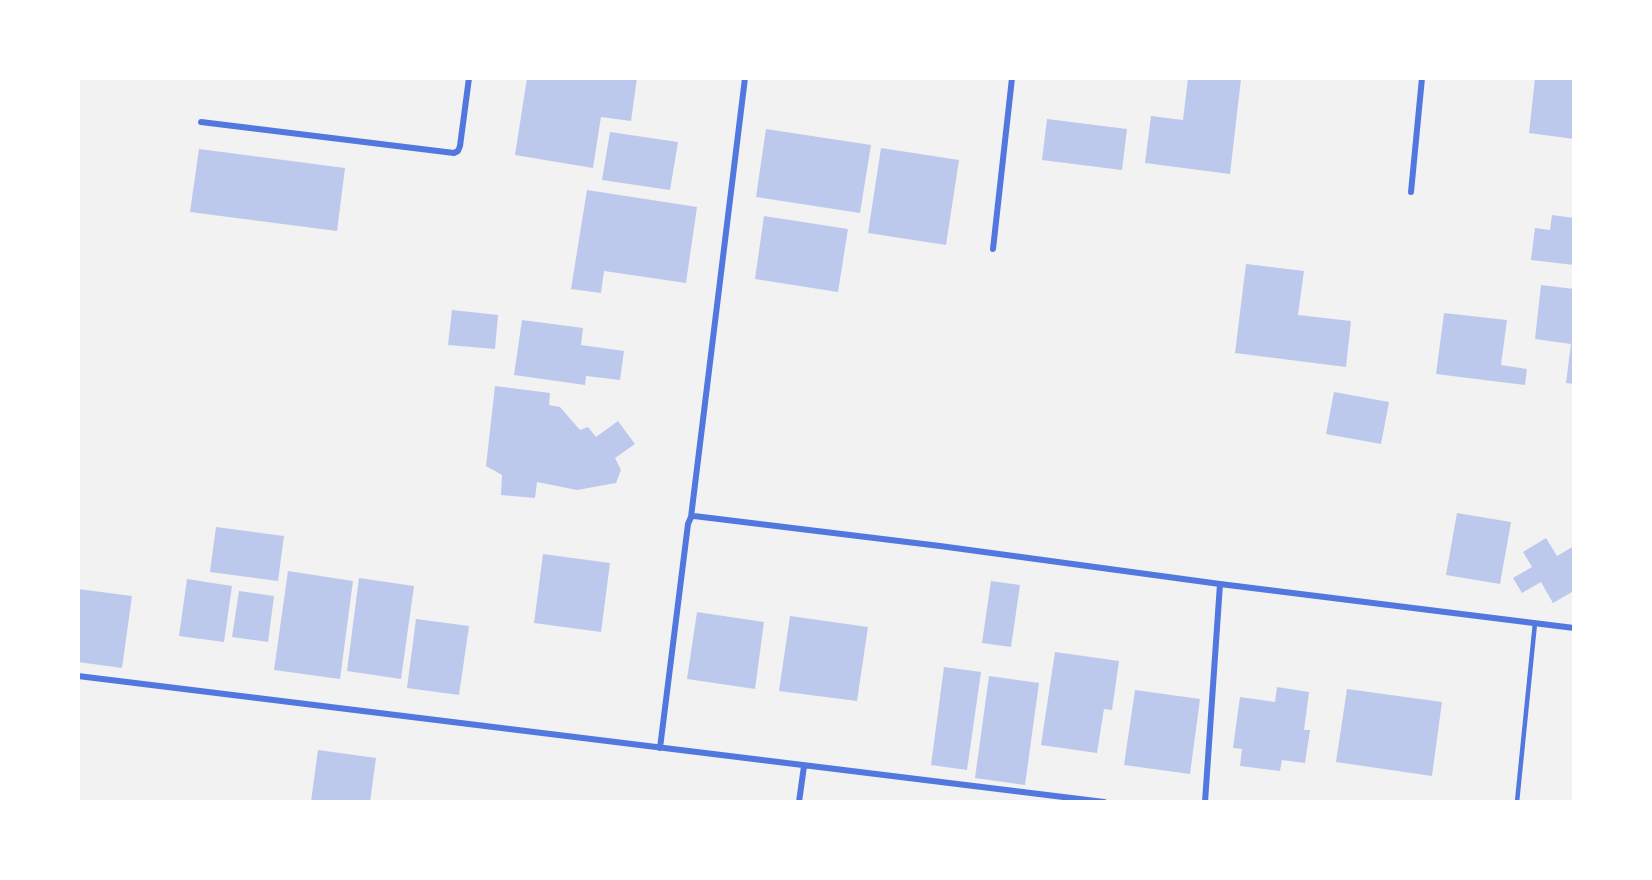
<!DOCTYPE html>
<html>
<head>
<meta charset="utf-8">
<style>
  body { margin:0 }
  #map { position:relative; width:1652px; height:880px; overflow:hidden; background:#f2f2f2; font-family:Overpass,sans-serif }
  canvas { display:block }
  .frame { position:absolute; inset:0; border:80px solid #fff; pointer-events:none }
</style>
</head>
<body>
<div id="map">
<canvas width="1652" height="880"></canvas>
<div class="frame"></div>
</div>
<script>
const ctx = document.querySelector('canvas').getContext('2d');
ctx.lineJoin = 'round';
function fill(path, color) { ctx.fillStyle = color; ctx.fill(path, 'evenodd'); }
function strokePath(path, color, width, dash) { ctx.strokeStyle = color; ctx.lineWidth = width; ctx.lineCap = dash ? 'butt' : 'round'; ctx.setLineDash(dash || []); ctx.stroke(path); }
fill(new Path2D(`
  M527,78H637L631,121L601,117L593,168L515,155Z
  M1188,78L1241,79L1230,174L1145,163L1151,116L1183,120Z
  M1535,78H1574V139L1529,133Z
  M1047,119L1127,129L1122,170L1042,160Z
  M766,129L871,145L860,213L756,197Z
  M610,132L678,142L670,190L602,180Z
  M881,148L959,160L946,245L868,233Z
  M199,149L345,168L337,231L190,212Z
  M587,190L697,207L686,283L604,271L601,293L571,289Z
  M1552,215L1574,218V265L1531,260L1535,228L1550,230Z
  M764,216L848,229L838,292L755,279Z
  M1246,264L1304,271L1298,315L1351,321L1346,367L1235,353Z
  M1541,285L1574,289V384L1566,383L1571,344L1535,339Z
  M452,310L498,315L495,349L448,345Z
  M1444,313L1507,320L1501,365L1527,369L1525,385L1436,374Z
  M522,320L583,328L581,345L624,351L620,380L586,376L585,385L514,375Z
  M495,386L550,393L549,405L560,407L580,430L588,427L596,437L618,421L635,444L615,458L621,470L616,483L577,490L537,482L535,498L501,495L502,475L486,466Z
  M1334,392L1389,402L1381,444L1326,434Z
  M1457,513L1511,522L1500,584L1446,575Z
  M216,527L284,536L278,581L210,572Z
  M1546,538L1557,556L1574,546V595L1572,592L1553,603L1541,582L1522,593L1513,578L1532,567L1523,552Z
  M543,554L610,563L601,632L534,623Z
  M288,571L353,581L340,679L274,670Z
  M359,578L414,586L401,679L347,671Z
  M187,579L232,586L224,642L179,636Z
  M991,581L1020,585L1011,647L982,643Z
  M78,589L132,596L122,668L78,662Z
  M239,591L274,596L268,642L232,637Z
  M697,612L764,622L755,689L687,679Z
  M790,616L868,627L857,701L779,691Z
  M416,619L469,626L459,695L407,688Z
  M1055,652L1119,661L1112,710L1104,709L1097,753L1041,745Z
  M944,667L981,672L967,770L931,765Z
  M989,676L1039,683L1025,785L975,778Z
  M1277,687L1309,692L1304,730H1310L1305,763L1282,760L1280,771L1240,766L1242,749L1233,748L1240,697L1275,702Z
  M1347,689L1442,702L1432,776L1336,762Z
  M1135,690L1200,699L1190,774L1124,765Z
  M318,750L376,758L370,802H311Z`), '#bdc9ec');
strokePath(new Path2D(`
  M1517,802L1535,623`), '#5277de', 4.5);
strokePath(new Path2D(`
  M201,122L454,153L458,151L460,146L469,78
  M1411,192L1422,78
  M993,249L1012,78
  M691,517L745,78
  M78,676L1104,802
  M660,748L688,524L691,517L694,516L940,546L1220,584L1574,628
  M799,802L804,766
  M1205,802L1220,584`), '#5277de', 6);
</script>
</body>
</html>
